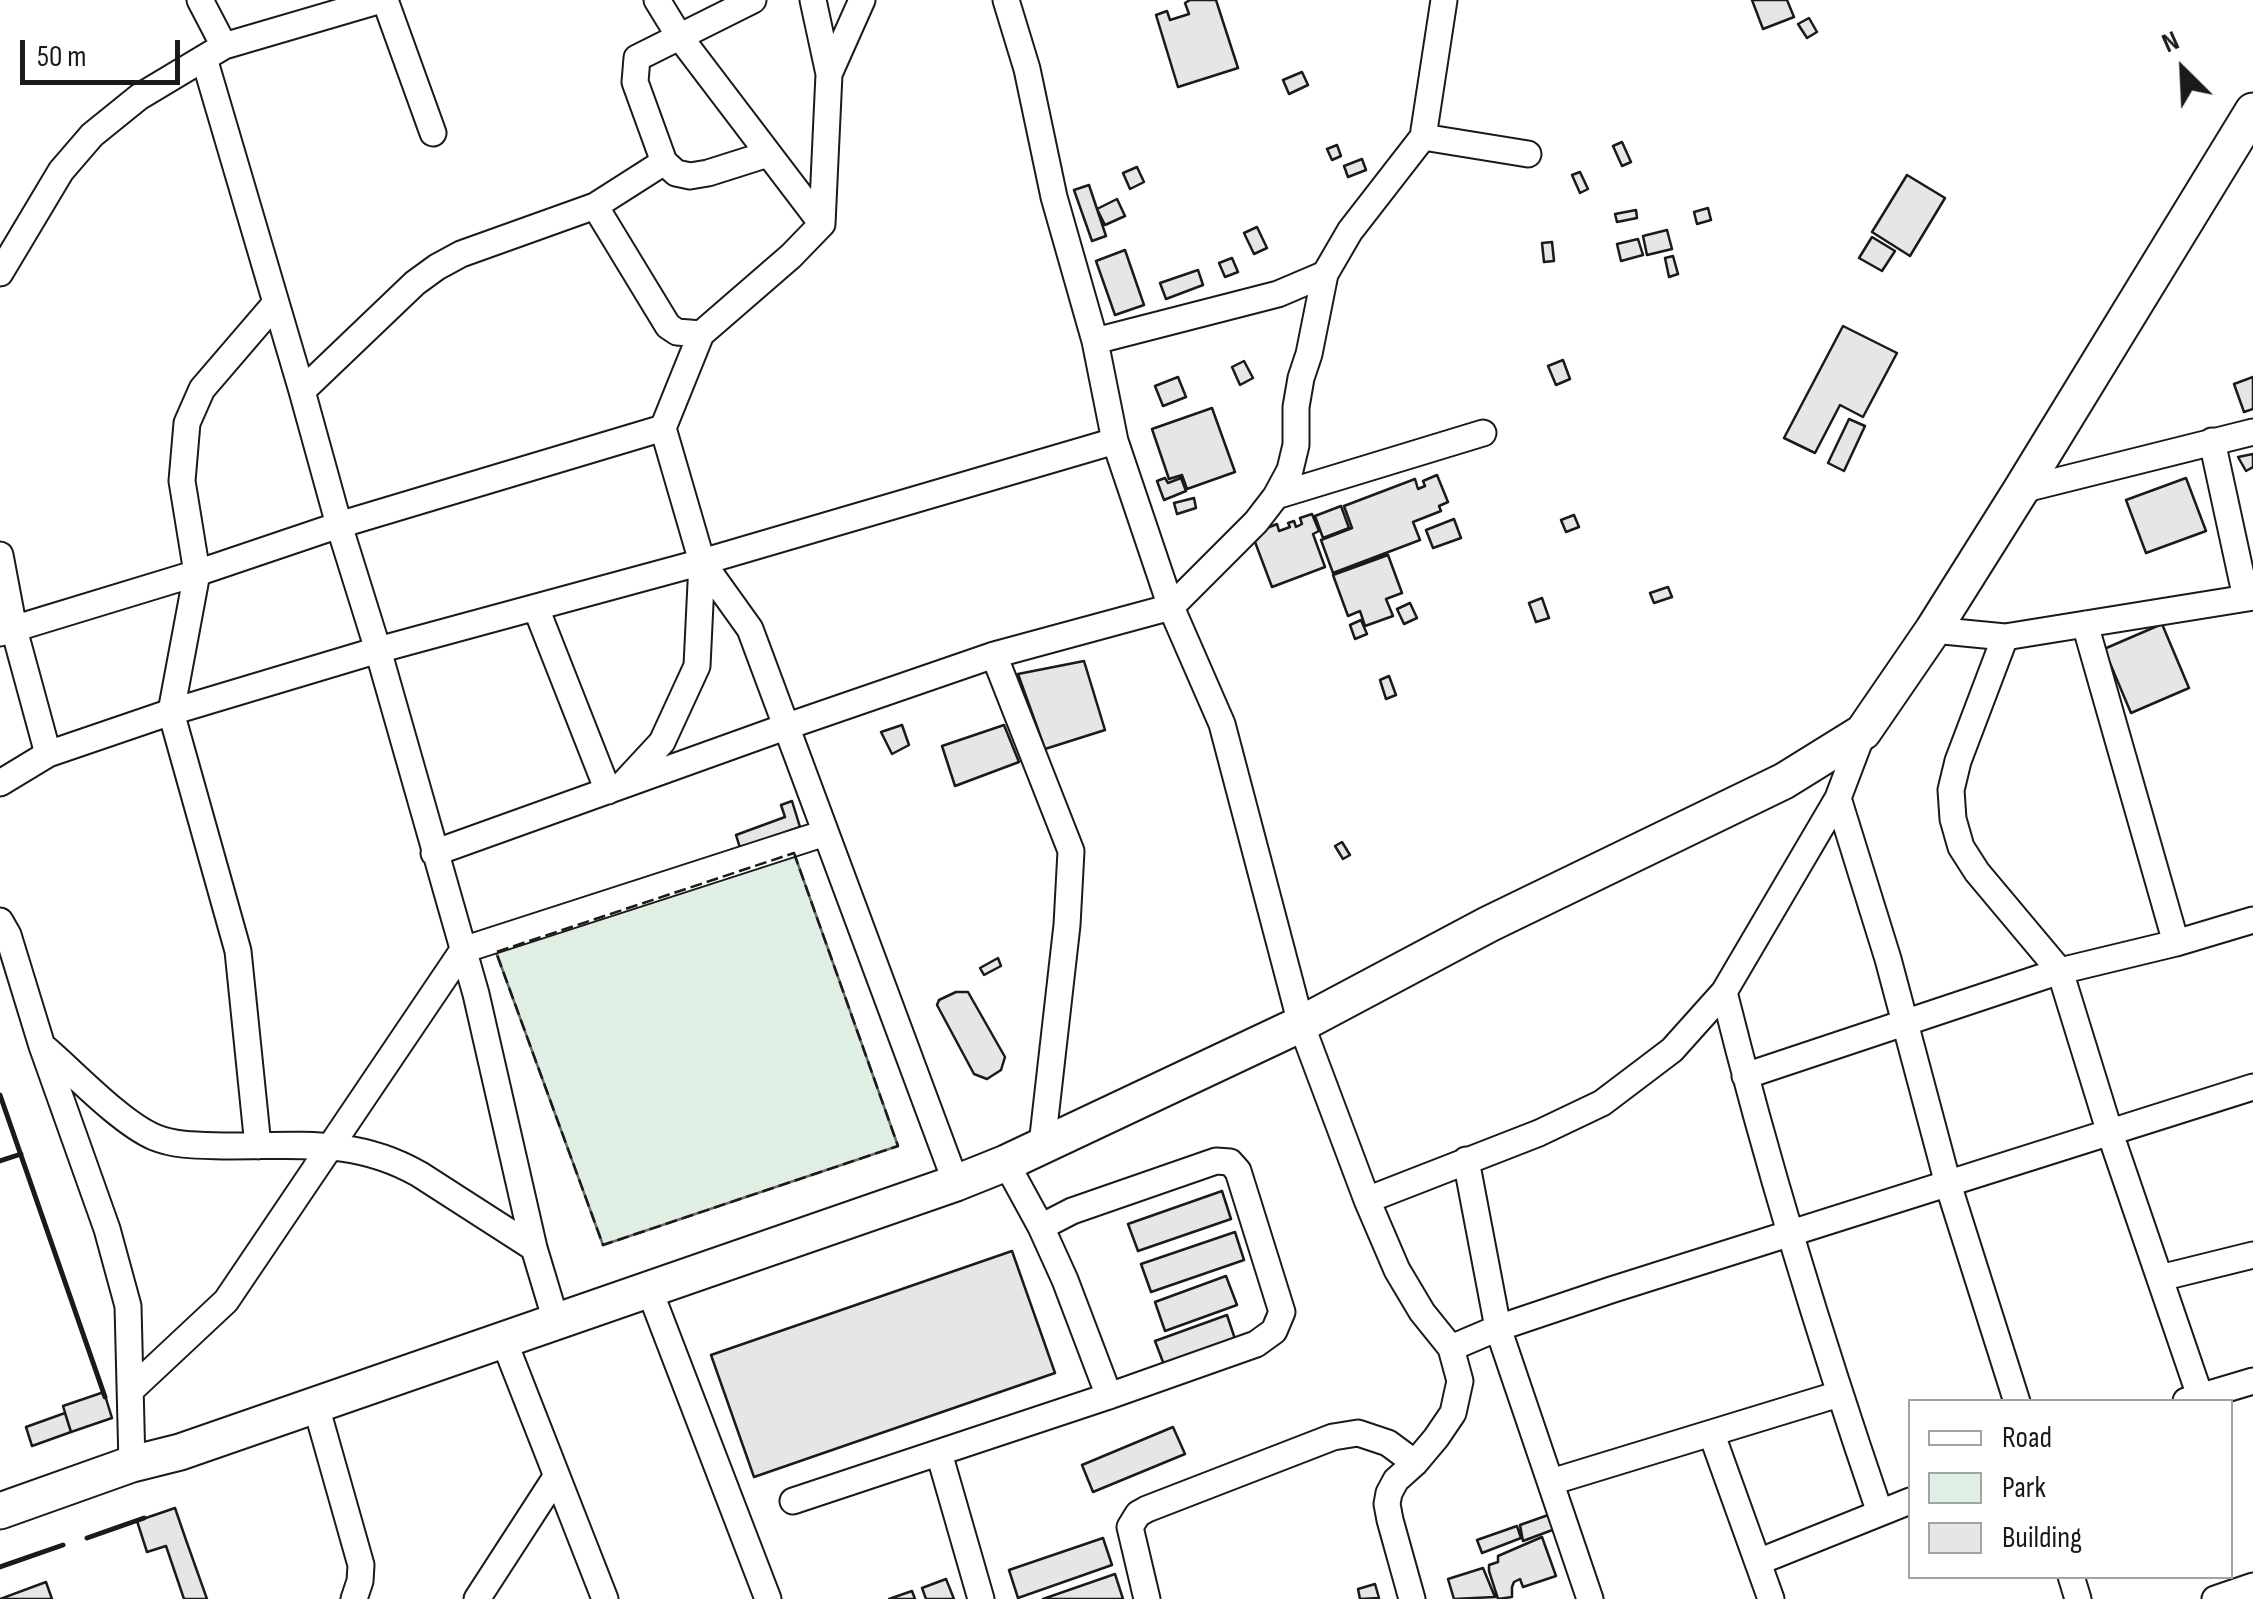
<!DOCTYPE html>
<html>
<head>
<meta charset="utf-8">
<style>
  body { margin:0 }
  #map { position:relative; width:2253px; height:1599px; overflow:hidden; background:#fff; font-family:"Sofia Sans Condensed",sans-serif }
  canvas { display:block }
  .legend { position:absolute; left:1908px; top:1399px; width:325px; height:180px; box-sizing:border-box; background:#fff; border:2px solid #a3a3a3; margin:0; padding:12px 18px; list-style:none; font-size:30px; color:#1a1a1a }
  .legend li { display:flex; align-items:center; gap:20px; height:50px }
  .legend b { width:50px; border:2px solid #a3a3a3 }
  .north { position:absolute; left:2133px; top:20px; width:100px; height:100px; -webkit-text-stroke:8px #fff; paint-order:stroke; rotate:336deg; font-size:28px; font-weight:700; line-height:40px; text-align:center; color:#1a1a1a }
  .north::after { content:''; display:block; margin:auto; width:35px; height:45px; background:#1a1a1a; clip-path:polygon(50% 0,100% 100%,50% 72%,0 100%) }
  .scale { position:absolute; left:20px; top:40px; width:160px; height:45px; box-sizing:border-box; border:5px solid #1a1a1a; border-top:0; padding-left:12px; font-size:30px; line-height:35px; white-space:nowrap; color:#1a1a1a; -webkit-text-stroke:8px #fff; paint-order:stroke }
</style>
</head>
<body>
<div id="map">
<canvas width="2253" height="1599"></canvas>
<ul class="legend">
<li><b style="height:12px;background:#fff"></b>Road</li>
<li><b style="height:28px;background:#e0efe3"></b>Park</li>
<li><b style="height:28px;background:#e6e6e6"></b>Building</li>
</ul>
<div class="north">N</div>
<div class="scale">50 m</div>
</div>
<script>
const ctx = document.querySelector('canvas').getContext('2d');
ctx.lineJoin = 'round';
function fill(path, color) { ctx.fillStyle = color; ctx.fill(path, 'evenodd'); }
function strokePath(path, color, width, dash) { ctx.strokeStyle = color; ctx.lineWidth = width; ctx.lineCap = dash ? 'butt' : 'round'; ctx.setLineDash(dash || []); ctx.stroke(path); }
const green = new Path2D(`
  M794,853L898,1146L603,1245L496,952Z`);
fill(green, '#e0efe3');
strokePath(green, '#6a6a6a', 2.5);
const building = new Path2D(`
  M1190,0H1216L1238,68L1178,87L1156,15L1167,11L1170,20L1189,14L1185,3Z
  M1752,0H1787L1794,17L1763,29Z
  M1809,18L1817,32L1807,38L1798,24Z
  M1302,72L1308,85L1289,94L1283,80Z
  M1622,142L1631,162L1622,166L1613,146Z
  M1337,145L1341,156L1332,160L1327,149Z
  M1362,159L1366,170L1348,177L1344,166Z
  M1137,167L1144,182L1130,189L1123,173Z
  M1580,172L1588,189L1580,193L1572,175Z
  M1907,175L1945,198L1910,256L1872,232Z
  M1089,185L1106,236L1092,241L1074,190Z
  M1117,199L1125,216L1105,225L1097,209Z
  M1708,208L1711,220L1697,224L1694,212Z
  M1636,210L1637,218L1617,222L1615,214Z
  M1257,227L1267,248L1254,254L1244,233Z
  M1667,230L1672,249L1647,255L1643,236Z
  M1872,237L1895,251L1882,271L1859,258Z
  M1638,239L1643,255L1621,261L1617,244Z
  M1552,242L1554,261L1544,262L1542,243Z
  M1125,250L1144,305L1115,315L1096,261Z
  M1673,256L1678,274L1669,277L1665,258Z
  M1232,258L1238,272L1225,277L1219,263Z
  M1198,270L1203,285L1166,299L1160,283Z
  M1843,326L1897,353L1863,417L1840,405L1815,453L1784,438Z
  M1563,360L1570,379L1556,385L1548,366Z
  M1244,361L1253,378L1240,385L1232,367Z
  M1178,377L1186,397L1163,406L1155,386Z
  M2253,377V409L2244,412L2234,384Z
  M1212,408L1235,472L1187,489L1182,475L1169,479L1152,429Z
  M1849,419L1865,426L1844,471L1828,463Z
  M2253,454V467L2246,471L2238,457Z
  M1437,475L1448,502L1439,506L1441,511L1413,522L1420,540L1333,573L1321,540L1352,528L1344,506L1415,479L1418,489L1425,486L1423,481Z
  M1165,478L1168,483L1181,478L1186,491L1164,500L1157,481Z
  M2186,478L2206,531L2146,553L2126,500Z
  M1194,498L1196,508L1177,514L1174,503Z
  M1341,506L1349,528L1323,538L1315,516Z
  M1312,514L1319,531L1313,534L1325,567L1272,587L1252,534L1277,524L1279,531L1290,527L1288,523L1294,521L1296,527L1302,524L1300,518Z
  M1574,515L1579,527L1566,532L1561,520Z
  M1454,519L1461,538L1433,548L1426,530Z
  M1388,555L1402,593L1386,599L1393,616L1365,626L1360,611L1348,616L1333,575Z
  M1668,587L1672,597L1654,603L1650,593Z
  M1542,598L1549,618L1536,622L1529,603Z
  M1410,603L1417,618L1404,624L1397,609Z
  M1361,620L1367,634L1355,639L1350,625Z
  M2162,624L2189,688L2131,713L2104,649Z
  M1084,661L1105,730L1045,749L1018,674Z
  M1389,676L1396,695L1386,699L1380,680Z
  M902,725L909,745L892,754L881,732Z
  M1004,725L1019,762L955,786L942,746Z
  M792,801L800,827L740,848L736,835L785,817L781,805Z
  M1342,842L1350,855L1343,859L1335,846Z
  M998,958L1001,966L984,975L980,968Z
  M956,992H968L1005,1057L1001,1070L987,1079L974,1074L937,1005L939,1000Z
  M1222,1191L1231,1219L1138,1251L1128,1224Z
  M1235,1232L1244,1260L1151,1292L1141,1264Z
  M1012,1251L1055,1373L754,1477L711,1355Z
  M1226,1276L1237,1305L1165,1331L1155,1302Z
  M1227,1315L1237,1345L1166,1370L1155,1341Z
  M104,1392L112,1418L71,1432L63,1406Z
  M65,1413L71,1432L32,1446L26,1427Z
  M1173,1427L1185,1454L1093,1492L1082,1465Z
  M175,1508L186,1540L207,1599H184L166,1546L147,1552L137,1521Z
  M1551,1514L1555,1529L1523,1541L1520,1525Z
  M1517,1526L1521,1538L1482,1553L1477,1540Z
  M1542,1537L1556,1576L1523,1587L1520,1579L1514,1582L1512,1587V1597L1498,1599L1489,1571V1565L1498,1562V1556Z
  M1103,1538L1112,1565L1018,1598L1009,1570Z
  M1483,1568L1495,1597L1454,1599L1448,1579Z
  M1115,1574L1123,1599H1043Z
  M946,1579L954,1599H926L922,1588Z
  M46,1582L52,1599H0Z
  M1375,1584L1379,1598L1360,1599L1358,1589Z
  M912,1591L915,1599H889Z`);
fill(building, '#e6e6e6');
strokePath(building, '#1a1a1a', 2.5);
const minor = new Path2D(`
  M200,0L224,46
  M385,0L433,133
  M657,0L679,36L822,224
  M753,0L637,58L635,82L664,162L676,173L690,176L708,173L768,154
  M813,0L829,74L822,224L791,256L701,334L663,428L702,562L750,629L956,1183
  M1006,0L1027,69L1054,197L1095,341L1115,441L1171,607L1222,724L1301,1024L1367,1200L1397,1270L1422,1312L1451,1348L1460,1381L1453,1413L1436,1438L1415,1463L1396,1480L1389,1493L1387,1504L1390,1520L1412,1599
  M204,58L302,391L339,525L378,650L476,994L534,1248L556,1321
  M829,74L862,0
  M1423,137L1528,154
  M595,206L668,326L677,332L701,334
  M0,273L61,171L92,135L139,97L224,46L381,0
  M1095,341L1278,294L1325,274
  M302,391L415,283L437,267L461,254L595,206L664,162
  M2212,441L2246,598
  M2021,490L2253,432
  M1276,496L1483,433
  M0,555L14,629L48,754
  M536,608L608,791
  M2085,624L2176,943
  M1933,630L2005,637L2253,597
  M0,633L197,573L339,525L663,428
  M2005,637L1958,761L1951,790L1953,819L1961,847L1977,872L2060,971L2110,1133L2200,1396
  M994,655L1071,851L1067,925L1042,1145
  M0,783L48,754L171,712L378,650L702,562L1115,441
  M624,783L662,742L697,666L702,562
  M1838,798L1888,959L1948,1184L2017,1402
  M434,853L785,727L994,655L1171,607L1256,522L1276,496L1290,470L1296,445V407L1301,378L1309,354L1325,274L1350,231L1423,137L1444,0
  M0,921L8,935L42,1046L107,1229L128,1306L132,1464
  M1724,992C1768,1168 1821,1341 1880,1513
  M46,1049C75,1074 120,1122 154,1137C178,1147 204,1145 230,1146C300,1146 356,1138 419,1174L534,1248
  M1745,1076L2060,971L2176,943L2253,920
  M258,1146L238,951L171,712L197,573L182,481L187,423L202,389L275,304
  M1466,1160L1498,1328L1590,1599
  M1006,1163L1041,1227L1065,1280L1109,1396
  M1367,1200L1539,1133L1602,1103L1672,1050L1724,992L1838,798L1863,732
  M2160,1278L2253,1255
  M649,1289L768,1599
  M504,1341L605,1599
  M1451,1348L1498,1328L1611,1290L2253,1087
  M132,1389L226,1301L463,950L825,833
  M2186,1401L2253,1381
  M316,1406L361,1565L360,1581L354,1599
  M1712,1435L1771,1599
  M939,1453L981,1599
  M1551,1482L1839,1394
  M793,1501L1109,1396L1256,1344L1274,1331L1282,1312L1238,1171L1230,1162L1216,1161L1072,1211L1041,1227
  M1758,1562L1910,1501
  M2071,1576L2078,1599
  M477,1599L556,1477
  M1147,1599L1130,1527L1138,1514L1147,1509L1333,1437L1358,1433L1388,1443L1415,1463
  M2215,1599L2253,1586`);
const highway = new Path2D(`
  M0,1511L132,1464L180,1452L956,1183L1006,1163L1301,1024L1489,924L1784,781L1863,732L1933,630L2021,490L2253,111`);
strokePath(minor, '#1a1a1a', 29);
strokePath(highway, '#1a1a1a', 39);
strokePath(minor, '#fff', 25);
strokePath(highway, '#fff', 35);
strokePath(new Path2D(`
  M794,853L898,1146L603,1245L496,952Z`), '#1a1a1a', 2.5, [12, 5]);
strokePath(new Path2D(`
  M0,1095L105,1397
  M0,1161L21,1154
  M87,1538L144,1518
  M0,1567L63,1545`), '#1a1a1a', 5);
</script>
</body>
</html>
